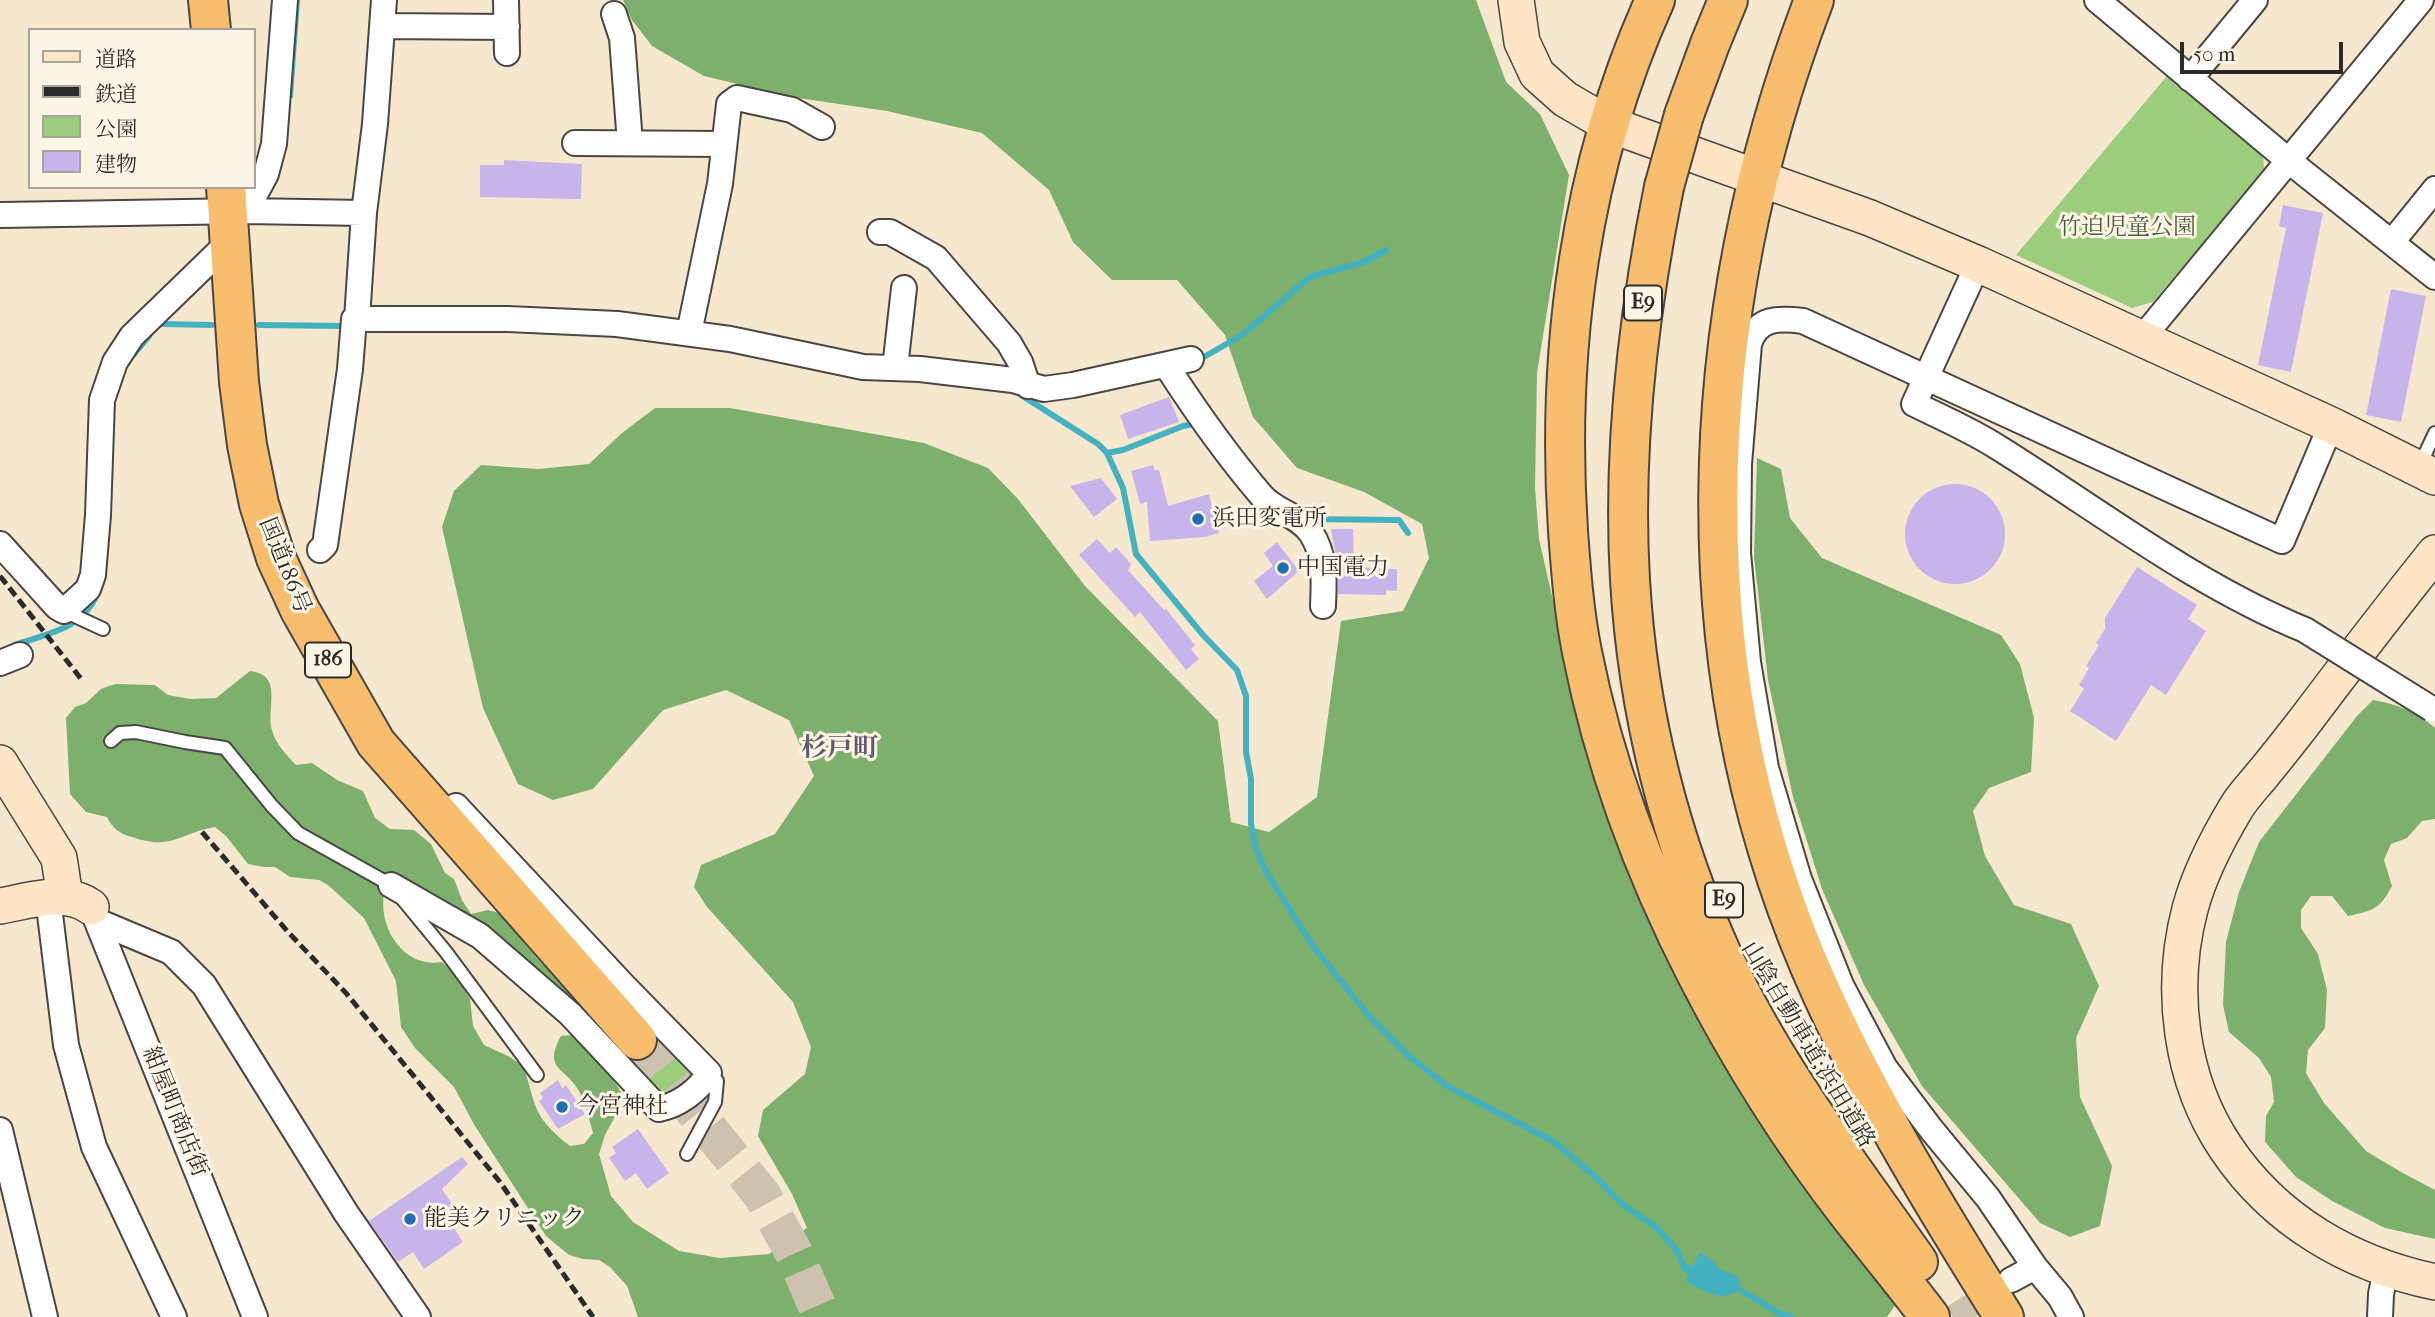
<!DOCTYPE html>
<html>
<head>
<meta charset="utf-8">
<style>
  body { margin:0 }
  #map { position:relative; width:2435px; height:1317px; overflow:hidden; background:#f6e8cf; font-family:"IM FELL French Canon","Noto Serif JP",serif }
  canvas { display:block }
  .legend { position:absolute; left:28px; top:28px; width:228px; height:161px; box-sizing:border-box; background:#fcf5e5; border:2px solid #a8a49b; margin:0; padding:9px 12px; list-style:none; font-size:21px; color:#2b2b2b }
  .legend li { display:flex; align-items:center; gap:14px; height:35px }
  .legend b { width:35px; border:2px solid #a8a49b }
  .scale { position:absolute; left:2180px; top:42px; width:163px; height:32px; box-sizing:border-box; border:4px solid #2b2b2b; border-top:0; padding-left:9px; font-size:21px; line-height:24px; white-space:nowrap; color:#2b2b2b; -webkit-text-stroke:5px #fcf5e5; paint-order:stroke }
</style>
</head>
<body>
<div id="map">
<canvas width="2435" height="1317"></canvas>
<ul class="legend">
<li><b style="height:9px;background:#fde5c5"></b>道路</li>
<li><b style="height:9px;background:#2b2b2b"></b>鉄道</li>
<li><b style="height:19px;background:#9bcd7c"></b>公園</li>
<li><b style="height:19px;background:#c7b4ea"></b>建物</li>
</ul>
<div class="scale">50 m</div>
</div>
<script>
const ctx = document.querySelector('canvas').getContext('2d');
ctx.lineJoin = 'round';
function fill(path, color) { ctx.fillStyle = color; ctx.fill(path, 'evenodd'); }
function strokePath(path, color, width, dash) { ctx.strokeStyle = color; ctx.lineWidth = width; ctx.lineCap = dash ? 'butt' : 'round'; ctx.setLineDash(dash || []); ctx.stroke(path); }
function write(font, color, halo, rows, align = 'center') {
  ctx.font = font + ' "IM FELL French Canon","Noto Serif JP",serif'; ctx.lineWidth = 6; ctx.setLineDash([]); ctx.textBaseline = 'middle'; ctx.strokeStyle = halo; ctx.fillStyle = color; for (const [text, x, y, turn = 0] of rows) {
    ctx.save(); ctx.translate(x, y); ctx.rotate((+turn || 0) * Math.PI / 180); ctx.textAlign = isNaN(turn) ? turn : align; if (halo) ctx.strokeText(text, 0, 0); ctx.fillText(text, 0, 0); ctx.restore();
  }
}
fill(new Path2D(`
  M2167,76L2263,153L2264,169L2153,302L2132,308L2016,255Z
  M660,1030L697,1079L669,1103L624,1060Z`), '#9bcd7c');
fill(new Path2D(`
  M623,0H1476L1506,82L1540,114L1569,175L1537,373L1535,488L1539,539L1573,689L1896,1304L1887,1317H638L627,1286L610,1267L599,1260L583,1259L569,1255L546,1236L475,1126L454,1087L415,1048L401,1027L396,981L364,918L328,885L319,880L290,877L275,867H264L248,864L226,836L215,827C179,833 173,851 132,837C120,834 112,828 107,817L86,812L70,794L66,718L75,707L86,703L101,689L115,684L155,685L168,695L190,699L216,698L250,671C284,675 266,707 272,730C276,745 286,754 296,765L312,763L337,780L363,791L375,818L390,829L414,830L431,844L445,873L454,879L462,900L471,914L488,910L499,913L541,963L569,989L571,999L401,876L392,874C368,909 396,970 442,962L455,975L470,999L473,1026L484,1045L510,1057L524,1067C537,1110 533,1116 570,1146L584,1144L593,1133C589,1119 586,1104 579,1091C566,1067 542,1070 561,1036L575,1035L610,1074L621,1092L618,1111L605,1135L599,1154L611,1196L633,1222L679,1251L720,1258L769,1254L807,1228L792,1194L758,1136L763,1110L805,1074L811,1047L793,1002L707,907L694,887L701,865L775,834L814,776L789,720L726,690L663,710L593,789L553,800L518,784L483,708L442,527L454,491L481,465L538,469L589,464L622,433L655,408H730L924,443L988,468L1018,499L1085,586L1218,721L1231,822L1269,832L1317,797L1341,621L1403,611L1429,558L1422,524L1364,492L1297,468L1253,417L1225,335L1177,280H1112L1073,242L1049,190L982,133L887,111L791,97L704,76L652,46L632,20Z
  M1757,458L1781,469L1790,518L1822,558L2001,635L2020,664L2034,718L2031,772L1989,788L1973,811L1985,856L2014,905L2071,924L2099,986L2076,1038L2080,1097L2112,1166L2100,1226L2070,1237L2040,1223L1922,1086L1864,985L1822,889L1793,797L1768,680L1754,557Z
  M2373,700C2397,704 2417,712 2435,728V819L2422,821L2407,838L2391,844L2384,860L2392,886C2379,910 2374,910 2348,916L2332,896H2311L2301,910V928L2318,954L2327,990L2325,1028L2308,1050L2306,1073L2324,1103L2366,1151L2401,1172L2435,1190V1239L2385,1228L2332,1201L2296,1177L2265,1142L2266,1116L2274,1102L2271,1077L2259,1058L2229,1032L2223,1005L2226,942L2239,892L2259,842L2357,716Z`), '#7cb06c');
fill(new Path2D(`
  M1700,1252L1713,1261L1719,1269L1737,1276L1741,1283C1730,1308 1703,1291 1686,1281L1689,1274L1684,1272L1688,1264L1693,1266Z`), '#43b1c0');
strokePath(new Path2D(`
  M290,96L297,0
  M162,324L212,325
  M259,325L347,326
  M134,354L149,336
  M1197,361L1242,335L1310,277L1364,262L1386,250
  M1021,395L1098,444L1107,453L1123,488L1136,554L1203,635L1237,670L1246,696V752L1251,779V824L1256,849L1266,872L1313,946L1369,1016L1410,1057L1447,1086L1553,1141L1596,1177L1622,1204L1657,1228L1678,1252L1684,1267L1693,1270
  M1107,453L1123,450L1183,426L1193,424L1196,427
  M1309,519L1399,520L1408,533
  M14,645C47,634 83,629 97,594
  M1732,1285L1779,1313L1792,1317`), '#43b1c0', 6);
fill(new Path2D(`
  M504,160L582,164L581,199L480,197V165H504Z
  M2283,205L2323,213L2291,372L2258,365L2286,228L2279,226Z
  M2391,289L2426,296L2401,422L2366,415Z
  M1169,397L1179,422L1128,439L1120,415Z
  M1153,465L1155,471L1159,470L1168,506L1209,494L1219,533L1205,537L1150,541L1147,502L1140,504L1131,471Z
  M1101,478L1117,499L1094,517L1070,486Z
  M1905 534a50 50 0 1 1 100 0a50 50 0 1 1-100 0Z
  M1331,529H1353L1354,567L1397,569V591L1386,590V595L1338,594V567Z
  M1097,539L1110,553L1116,547L1131,564L1128,570L1164,610L1166,609L1195,645L1191,649L1199,659L1186,670L1140,612L1135,617L1079,555Z
  M1277,542L1299,571L1267,599L1254,581L1273,566L1264,553Z
  M2137,567L2197,605L2188,619L2206,631L2166,695L2151,685L2116,741L2070,711L2084,689L2079,685L2089,668L2086,666L2099,645L2096,643L2105,629V618Z
  M558,1080L562,1088L566,1085L585,1114L558,1129L539,1101L543,1098L540,1093Z
  M638,1129L669,1173L647,1189L636,1173L625,1181L609,1158L616,1153L612,1147Z
  M462,1157L468,1164L442,1189L454,1207L445,1214L463,1242L424,1269L413,1252L398,1262L369,1221Z`), '#c7b4ea');
strokePath(new Path2D(`
  M1953,1317L2000,1287`), '#cdc2ae', 24, [24, 12]);
strokePath(new Path2D(`
  M637,1040L762,1195L794,1253L822,1317`), '#cdc2ae', 38, [38, 19]);
const lane = new Path2D(`
  M2419,467L2435,433
  M64,611L103,629
  M111,741L120,733L136,732L185,742L225,748L272,806L298,833L391,885L446,952L537,1075
  M687,1154L715,1102L717,1081L709,1073`);
const street = new Path2D(`
  M506,0L507,53
  M2097,0L2289,161L2435,277
  M614,14L622,38L630,143
  M383,26L507,27
  M2190,79L2255,0
  M575,143L724,144
  M246,211L266,174L274,144L285,0
  M364,213L375,124L384,0
  M0,215L246,211L364,213L357,319
  M880,232H890L936,258L1009,343L1020,362L1028,386
  M2392,242L2435,189
  M1978,264L1914,404C1943,418 1973,431 1999,448C2100,511 2195,585 2305,630
  M689,333L720,184L729,104L737,98L792,110L822,127
  M2143,337L2421,0
  M1166,365C1195,410 1226,454 1261,495C1274,511 1299,515 1311,533C1326,556 1324,580 1323,606
  M895,368L904,288
  M0,544L57,607L64,611L88,589L93,575L98,515L102,400L115,362L132,336L231,240
  M320,550L325,545L350,369L354,319H508L617,324L730,339L863,367L920,369L1013,380L1044,389L1073,385L1191,359
  M0,663L20,655
  M391,885L480,936L570,1014L659,1109C679,1105 699,1090 709,1073L624,986L456,806
  M48,898L66,1045L94,1147L174,1317
  M94,914L255,1317
  M97,921L171,952L204,985L346,1213L418,1317
  M0,1130L45,1317
  M2011,1280L2035,1267
  M2071,1317L2060,1297L2035,1267L1988,1198L1931,1129L1885,1068L1841,985L1799,879L1766,768L1748,662L1738,553L1739,464L1749,344C1757,317 1779,318 1803,321L2282,541L2331,425
  M2380,1317L2381,1294L2386,1270`);
const secondary = new Path2D(`
  M1516,0L1522,42L1537,74L1565,99L1608,124L1870,218L1978,264L2331,425L2435,477
  M2435,553C2391,608 2348,664 2305,721C2291,739 2277,757 2262,775C2254,785 2243,796 2236,808C2218,838 2199,875 2190,909C2169,989 2180,1080 2226,1148C2275,1221 2350,1264 2435,1282
  M0,763L59,858L65,897
  M0,906C29,901 65,888 91,907`);
const highway = new Path2D(`
  M208,0L211,30
  M1655,0C1580,166 1556,350 1568,531C1571,571 1574,612 1582,652C1604,763 1645,874 1697,975C1740,1059 1792,1141 1850,1216C1877,1250 1904,1283 1930,1317
  M1814,0C1692,319 1678,679 1822,994C1873,1106 1939,1213 2004,1317
  M1684,115L1710,44L1728,0
  M226,187L239,382L247,445L259,504L276,558L300,610L376,743L637,1040
  M1664,187C1609,459 1608,705 1725,961C1775,1069 1850,1165 1918,1262`);
strokePath(lane, '#494744', 16);
strokePath(street, '#494744', 28);
strokePath(secondary, '#494744', 38);
strokePath(highway, '#494744', 42);
strokePath(lane, '#fff', 12);
strokePath(street, '#fff', 24);
strokePath(secondary, '#fde5c5', 35);
strokePath(highway, '#f9be6d', 38);
strokePath(new Path2D(`
  M0,576L82,680
  M202,832L288,932L346,993L500,1182L593,1317`), '#2b2b2b', 5, [10, 5]);
const streetBridge = new Path2D(`
  M2305,630L2432,709`);
const highwayBridge = new Path2D(`
  M1664,187L1684,115`);
strokePath(streetBridge, '#494744', 28, []);
strokePath(highwayBridge, '#494744', 42, []);
strokePath(streetBridge, '#fff', 24);
strokePath(highwayBridge, '#f9be6d', 38);
for (const [x, y, r, color] of [
  [1198,519,7,"#1f6fb2"],
  [1283,568,7,"#1f6fb2"],
  [562,1107,7,"#1f6fb2"],
  [410,1219,7,"#1f6fb2"]
]) { const dot = new Path2D(); dot.arc(x, y, r, 0, 2 * Math.PI); ctx.fillStyle = color; ctx.fill(dot); strokePath(dot, '#fcf5e5', 2.5); }
for (const [x, y, w] of [
  [1643,303,38],
  [328,660,46],
  [1724,900,38]
]) { const box = new Path2D(); box.roundRect(x - w / 2, y - 17.5, w, 35, 5); ctx.fillStyle = '#fcf5e5'; ctx.fill(box); strokePath(box, '#2b2b2b', 2); }
write('bold 21px', '#2b2b2b', null, [
  ["E9",1643,303],
  ["186",328,660],
  ["E9",1724,900]
]);
write('23px', '#4d5c43', '#fcf5e5', [
  ["竹迫児童公園",2127,228]
]);
write('23px', '#2b2b2b', '#fcf5e5', [
  ["浜田変電所",1212,519],
  ["中国電力",1297,568],
  ["今宮神社",576,1107],
  ["能美クリニック",424,1219]
], 'left');
write('23px', '#2b2b2b', '#fcf5e5', [
  ["国道186号",284,566,68],
  ["山陰自動車道;浜田道路",1807,1045,59],
  ["紺屋町商店街",174,1112,68]
]);
write('bold 26px', '#625b6e', '#fcf5e5', [
  ["杉戸町",840,750]
]);
</script>
</body>
</html>
